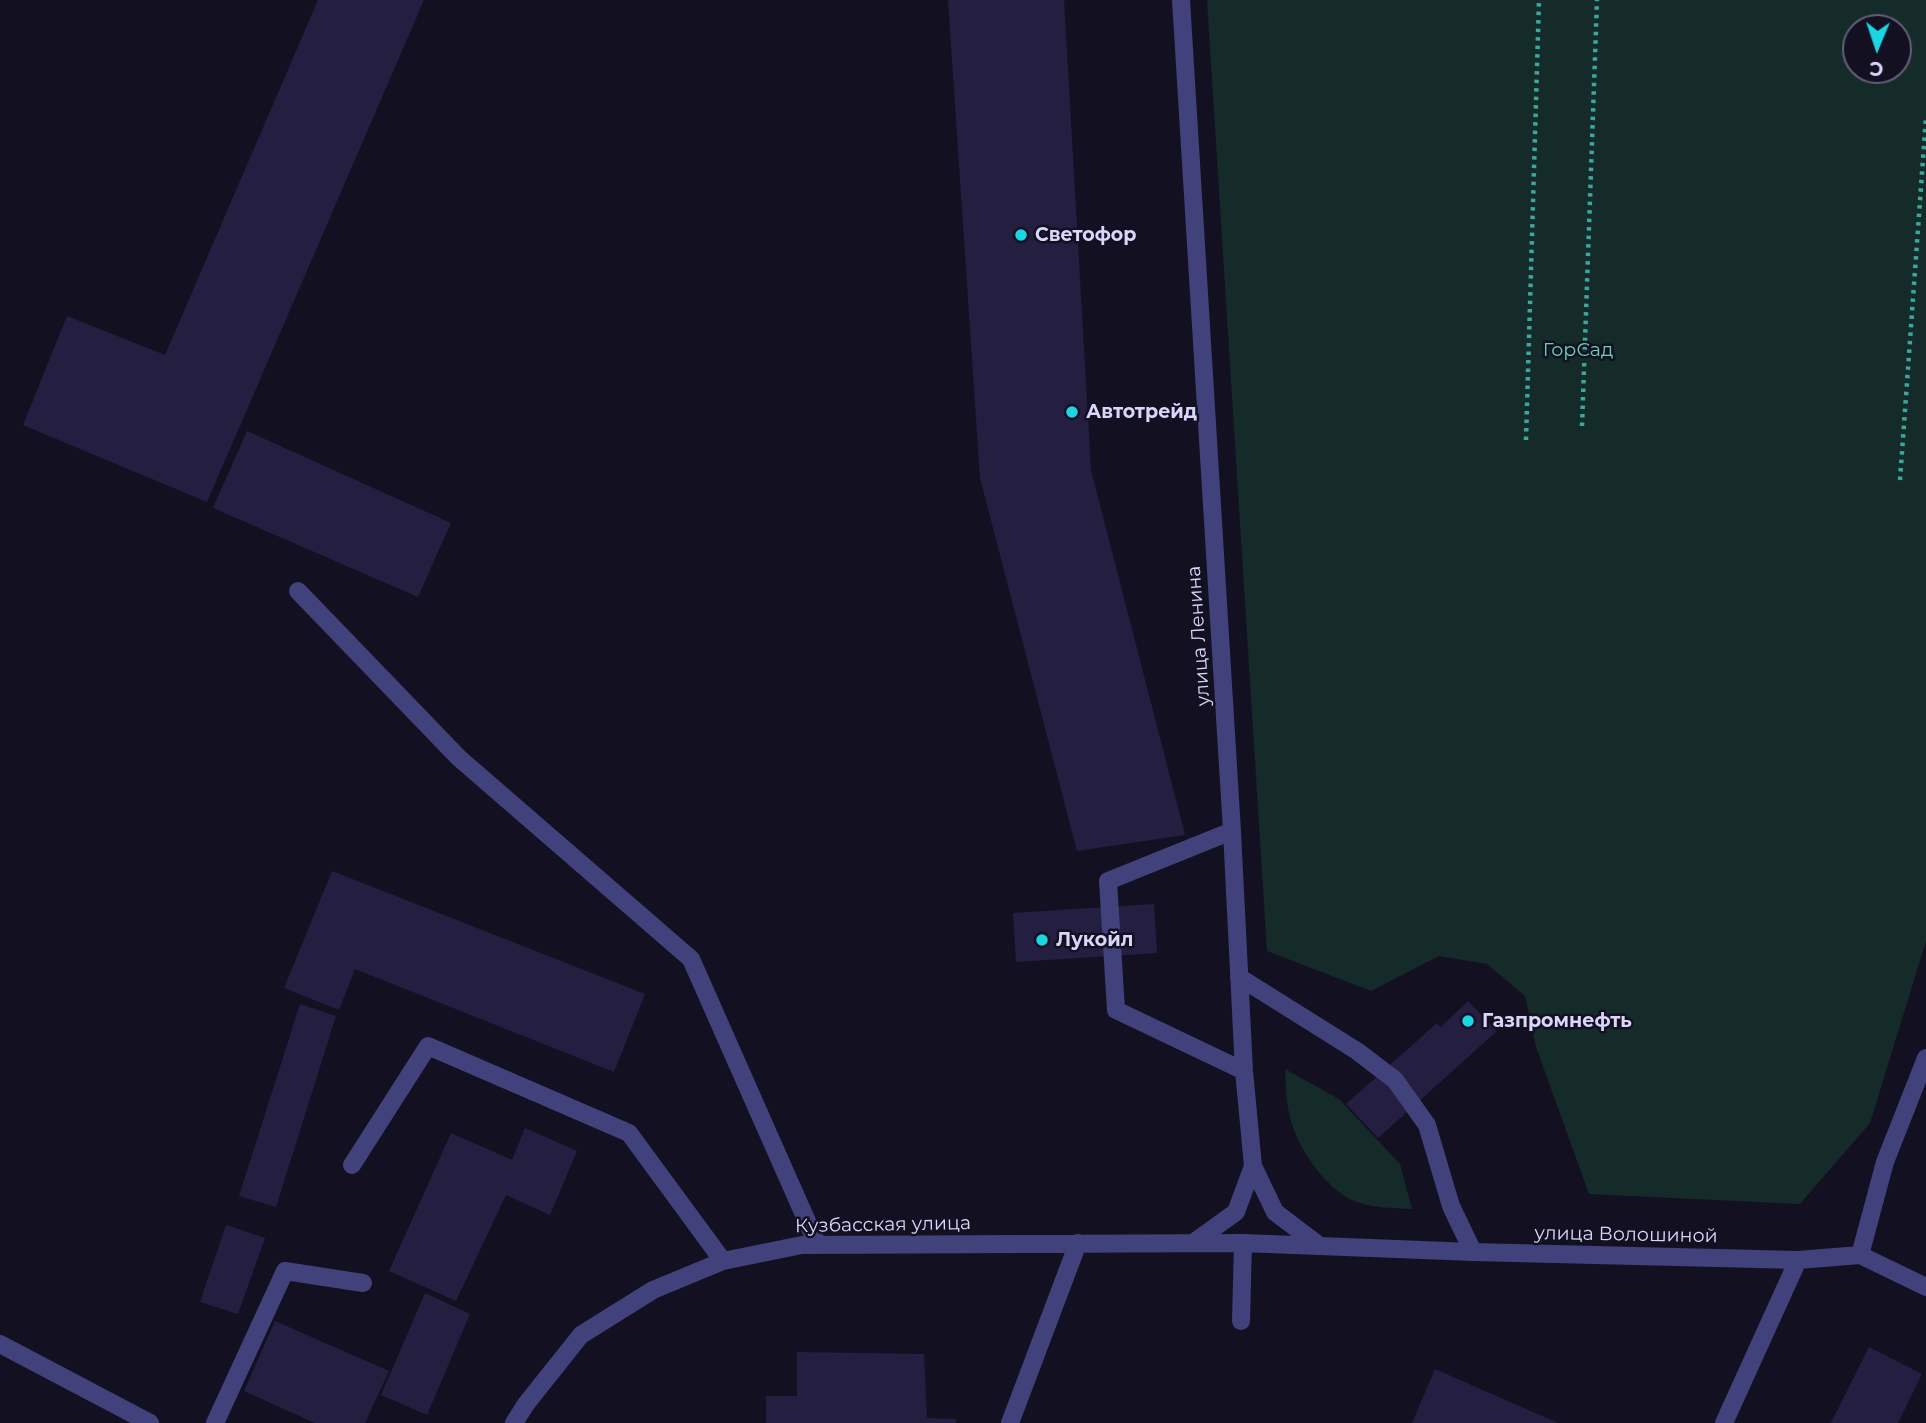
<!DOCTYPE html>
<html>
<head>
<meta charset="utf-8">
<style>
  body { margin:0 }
  #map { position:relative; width:1926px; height:1423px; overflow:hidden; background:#131022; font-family:Montserrat,sans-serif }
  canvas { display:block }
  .north { position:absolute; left:1842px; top:14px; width:70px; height:70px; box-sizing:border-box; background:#131022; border:2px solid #625f78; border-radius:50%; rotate:182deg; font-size:19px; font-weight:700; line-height:28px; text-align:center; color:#d9d6fa }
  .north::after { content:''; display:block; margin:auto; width:24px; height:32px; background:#1bd6e2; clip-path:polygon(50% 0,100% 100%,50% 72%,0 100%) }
</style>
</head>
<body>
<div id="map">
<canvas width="1926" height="1423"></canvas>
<div class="north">С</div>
</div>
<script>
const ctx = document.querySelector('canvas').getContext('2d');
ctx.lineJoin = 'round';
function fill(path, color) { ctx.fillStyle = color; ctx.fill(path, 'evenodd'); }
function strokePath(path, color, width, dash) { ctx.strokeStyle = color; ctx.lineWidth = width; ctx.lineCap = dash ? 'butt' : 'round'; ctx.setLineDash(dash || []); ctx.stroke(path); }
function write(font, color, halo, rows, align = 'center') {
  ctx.font = font + ' Montserrat,sans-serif'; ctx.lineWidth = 5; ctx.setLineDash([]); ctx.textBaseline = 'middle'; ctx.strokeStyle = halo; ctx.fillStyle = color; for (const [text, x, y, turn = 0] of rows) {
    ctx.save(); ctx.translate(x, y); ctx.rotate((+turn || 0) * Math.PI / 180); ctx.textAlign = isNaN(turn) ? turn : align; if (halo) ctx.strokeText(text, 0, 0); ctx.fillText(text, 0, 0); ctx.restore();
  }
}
fill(new Path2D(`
  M1207,0H1926V941L1870,1123L1800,1204L1589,1194L1536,1047L1525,996L1487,964L1439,956L1371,991L1267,951ZM1898,28V70H1856V28Z
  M1285,1069L1339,1099L1400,1164L1412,1209C1392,1208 1370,1208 1352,1200C1324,1187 1294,1143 1289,1113C1286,1099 1286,1084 1285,1069Z`), '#142b29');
fill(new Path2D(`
  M318,0H424L207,502L23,425L67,316L165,355Z
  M948,0H1064L1091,470L1185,835L1077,851L980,478Z
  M247,431L451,523L418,597L213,508Z
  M332,871L645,994L614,1072L355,969L339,1010L284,988Z
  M1154,904L1157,953L1016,962L1013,913Z
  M1468,1001L1497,1031L1378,1138L1346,1104L1437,1023L1441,1027Z
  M300,1004L336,1016L276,1207L239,1196Z
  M525,1128L577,1151L550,1215L506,1195L456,1301L389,1271L451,1133L512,1160Z
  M226,1225L265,1238L238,1314L200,1302Z
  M425,1293L470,1314L427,1415L381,1395Z
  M275,1321L389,1371L365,1423H315L244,1391Z
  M1869,1347L1922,1374L1898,1423H1831Z
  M797,1352L924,1354L927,1418L956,1419V1423H766V1396H797Z
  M1435,1369L1558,1423H1412Z`), '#241f40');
strokePath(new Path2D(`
  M1582,426L1597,0
  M1526,440L1539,0
  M1900,480L1926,117`), '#3da79c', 4.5, [3.5, 5]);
strokePath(new Path2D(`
  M1181,0L1232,831L1244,1071L1253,1166L1275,1212L1317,1244
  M298,591L459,758L691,959L817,1244
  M1232,831L1108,881L1116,1010L1244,1071
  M1239,977L1357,1051L1395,1080L1427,1125L1451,1206L1473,1252
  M352,1165L428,1046L629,1133L723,1261
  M1193,1243L1236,1212L1253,1166
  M1860,1255L1885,1162L1926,1058
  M1241,1321L1243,1243
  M0,1344L150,1423
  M215,1423L285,1271L363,1283
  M514,1423L526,1404L581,1335L653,1290L723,1261L802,1245L1243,1243L1473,1252L1798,1260L1860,1255L1926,1287
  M1010,1423L1078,1243
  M1724,1423L1798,1260`), '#41417b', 18);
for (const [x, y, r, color] of [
  [1021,235,7,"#1bd6e2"],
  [1072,412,7,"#1bd6e2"],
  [1042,940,7,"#1bd6e2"],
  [1468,1021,7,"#1bd6e2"]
]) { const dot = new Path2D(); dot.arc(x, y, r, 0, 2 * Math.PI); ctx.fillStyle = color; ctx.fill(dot); strokePath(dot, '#131022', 2.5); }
write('bold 19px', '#d9d6fa', '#131022', [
  ["Светофор",1035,235],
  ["Автотрейд",1086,412],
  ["Лукойл",1056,940],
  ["Газпромнефть",1482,1021]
], 'left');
write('19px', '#6ad2b3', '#131022', [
  ["ГорСад",1578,350]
]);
write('19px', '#d9d6fa', '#131022', [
  ["улица Ленина",1199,636,-94],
  ["Кузбасская улица",883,1225,-1],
  ["улица Волошиной",1626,1235,1]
]);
</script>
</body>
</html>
